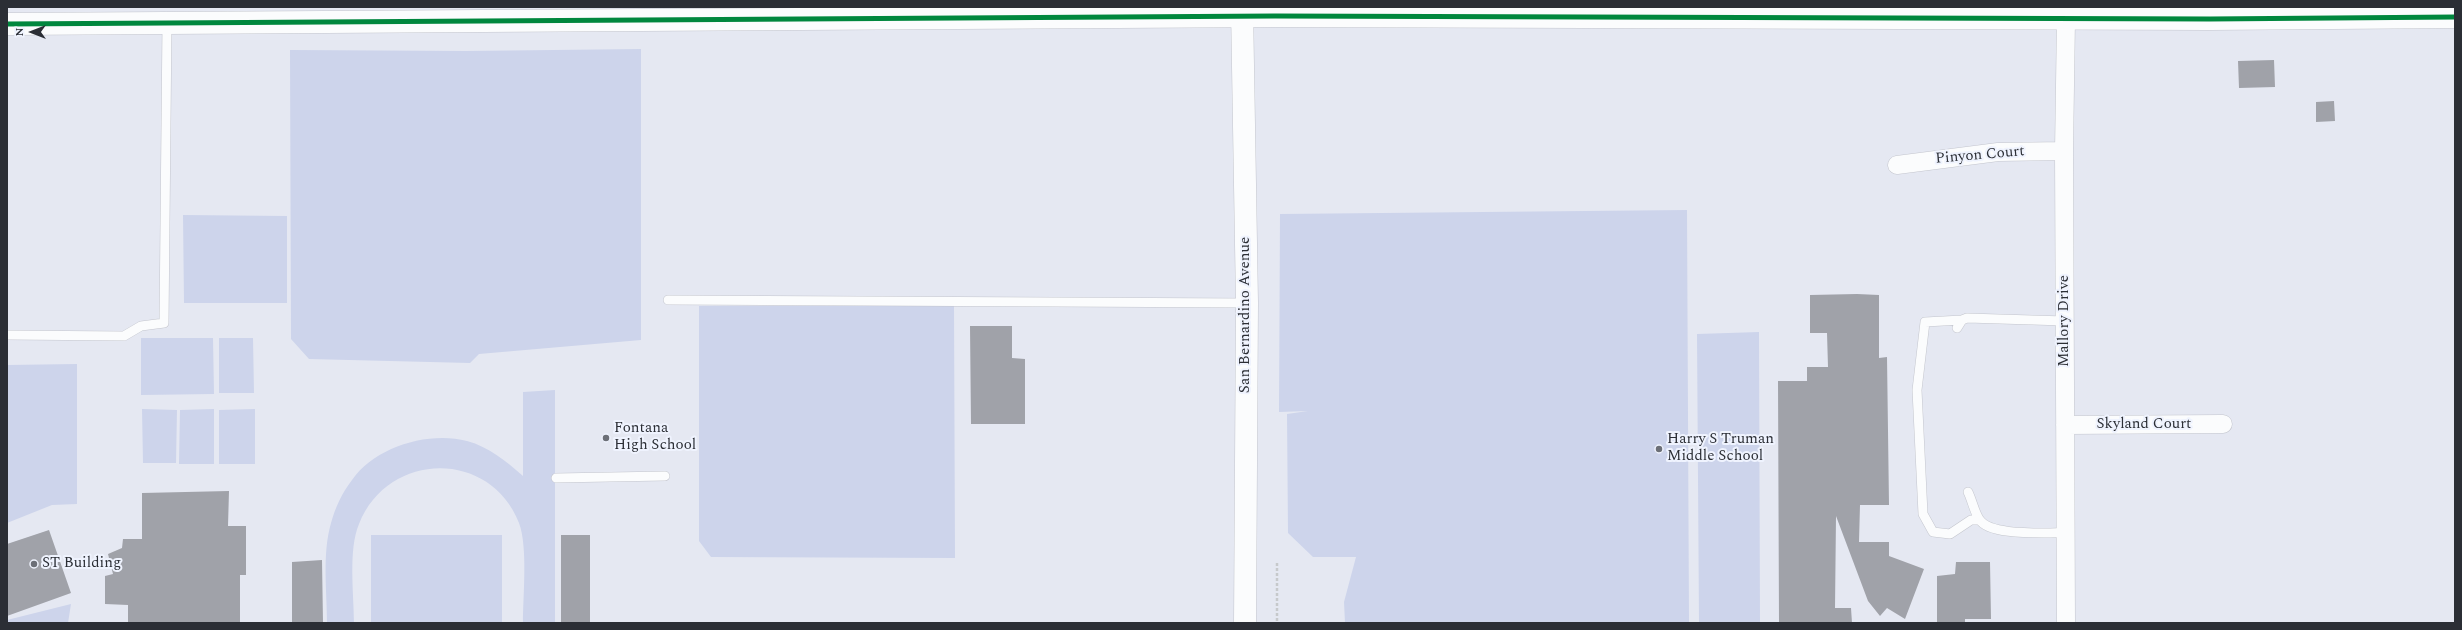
<!DOCTYPE html>
<html>
<head>
<meta charset="utf-8">
<style>
  body { margin:0 }
  #map { position:relative; width:2462px; height:630px; overflow:hidden; background:#e5e8f2; font-family:Spectral,serif }
  canvas { display:block }
  .frame { position:absolute; inset:0; border:8px solid #2b2e35; pointer-events:none }
  .north { position:absolute; left:12px; top:12px; width:40px; height:40px; -webkit-text-stroke:3px #eff3fe; paint-order:stroke; rotate:270deg; font-size:11px; font-weight:700; line-height:16px; text-align:center; color:#2b2e35 }
  .north::after { content:''; display:block; margin:auto; width:14px; height:18px; background:#2b2e35; clip-path:polygon(50% 0,100% 100%,50% 72%,0 100%) }
</style>
</head>
<body>
<div id="map">
<canvas width="2462" height="630"></canvas>
<div class="frame"></div>
<div class="north">N</div>
</div>
<script>
const ctx = document.querySelector('canvas').getContext('2d');
ctx.lineJoin = 'round';
function fill(path, color) { ctx.fillStyle = color; ctx.fill(path, 'evenodd'); }
function strokePath(path, color, width, dash) { ctx.strokeStyle = color; ctx.lineWidth = width; ctx.lineCap = dash ? 'butt' : 'round'; ctx.setLineDash(dash || []); ctx.stroke(path); }
function write(font, color, halo, rows, align = 'center') {
  ctx.font = font + ' Spectral,serif'; ctx.lineWidth = 4; ctx.setLineDash([]); ctx.textBaseline = 'middle'; ctx.strokeStyle = halo; ctx.fillStyle = color; for (const [text, x, y, turn = 0] of rows) {
    ctx.save(); ctx.translate(x, y); ctx.rotate((+turn || 0) * Math.PI / 180); ctx.textAlign = isNaN(turn) ? turn : align; if (halo) ctx.strokeText(text, 0, 0); ctx.fillText(text, 0, 0); ctx.restore();
  }
}
fill(new Path2D(`
  M641,49V340L479,354L470,363L309,359L291,339L290,50L466,51Z
  M1687,210L1689,623H1345L1344,602L1356,557H1313L1288,533L1287,414L1308,411L1279,412L1280,214Z
  M183,215L287,216V303H184Z
  M699,306H954L955,558L711,557L699,541Z
  M1759,332L1760,623H1699L1697,334Z
  M141,338H213L214,394L141,395Z
  M219,338H253L254,393H219Z
  M77,364V504L52,505L7,523V365Z
  M555,390V623H523C523,596 528,547 519,523C490,449 388,451 359,524C348,550 354,594 354,623H327C327,591 322,554 331,523C335,508 342,493 352,480C375,447 428,431 467,441C489,447 506,461 523,476V392Z
  M142,409L177,410L176,463H143Z
  M214,409V464H179L180,410Z
  M255,409V464H219V410Z
  M371,535H502V623H371Z
  M71,604L68,623H7V620Z`), '#cdd4eb');
fill(new Path2D(`
  M2274,60L2275,87L2239,88L2238,61Z
  M2334,101L2335,121L2316,122V102Z
  M1857,294L1879,295V358L1887,357L1889,505H1860L1859,542H1889V556L1924,569L1905,619L1887,608L1880,616L1868,601L1836,516L1835,608H1851L1852,623H1779L1778,381H1807V367H1828L1827,333H1810V295Z
  M970,326H1012V358L1025,359V424H971Z
  M229,491L228,526H246V575H240V623H128V605L105,604V576L113,574L108,554L122,548L123,539H142V493Z
  M49,530L71,593L7,616V544Z
  M561,535H590V623H561Z
  M322,560L323,623H292V562Z
  M1956,562H1990L1991,619H1965V623H1937V576L1955,574Z`), '#a0a2a9');
const service = new Path2D(`
  M668,300L1247,303
  M1962,320L1925,322L1917,390L1923,514L1933,532L1950,534L1971,520H1979
  M1957,328L1962,320L1967,318L2065,321
  M7,335L124,336L141,326L164,323L167,23
  M556,478L665,476
  M1968,492C1972,500 1974,511 1979,519C1990,537 2046,532 2066,533`);
const minor = new Path2D(`
  M2066,19L2064,151L2066,623
  M1897,165L1998,152L2064,151
  M2065,425L2223,424`);
const tertiary = new Path2D(`
  M7,24L1275,16L2210,19L2455,17`);
const secondary = new Path2D(`
  M1242,7L1247,303L1245,623`);
strokePath(service, '#c3c5cd', 10);
strokePath(minor, '#c3c5cd', 19);
strokePath(tertiary, '#c3c5cd', 23);
strokePath(secondary, '#c3c5cd', 23);
strokePath(new Path2D(`
  M1277,563V623`), '#c7c9cc', 2.5, [3, 2]);
strokePath(service, '#fbfcfd', 9);
strokePath(minor, '#fbfcfd', 18);
strokePath(tertiary, '#fbfcfd', 22);
strokePath(secondary, '#fbfcfd', 22);
strokePath(new Path2D(`
  M7,24L1275,16L2210,19L2455,17`), '#00873e', 5);
for (const [x, y, r, color] of [
  [606,438,4,"#6c6f77"],
  [1659,449,4,"#6c6f77"],
  [34,564,4,"#6c6f77"]
]) { const dot = new Path2D(); dot.arc(x, y, r, 0, 2 * Math.PI); ctx.fillStyle = color; ctx.fill(dot); strokePath(dot, '#eff3fe', 1.5); }
write('15px', '#2b2e35', '#eff3fe', [
  ["Pinyon Court",1980,156,-5],
  ["San Bernardino Avenue",1246,315,-90],
  ["Mallory Drive",2065,321,-90],
  ["Skyland Court",2144,425]
]);
write('15px', '#2b2e35', '#eff3fe', [
  ["Fontana",614,429],
  ["High School",614,446],
  ["Harry S Truman",1667,440],
  ["Middle School",1667,457],
  ["ST Building",42,564]
], 'left');
</script>
</body>
</html>
